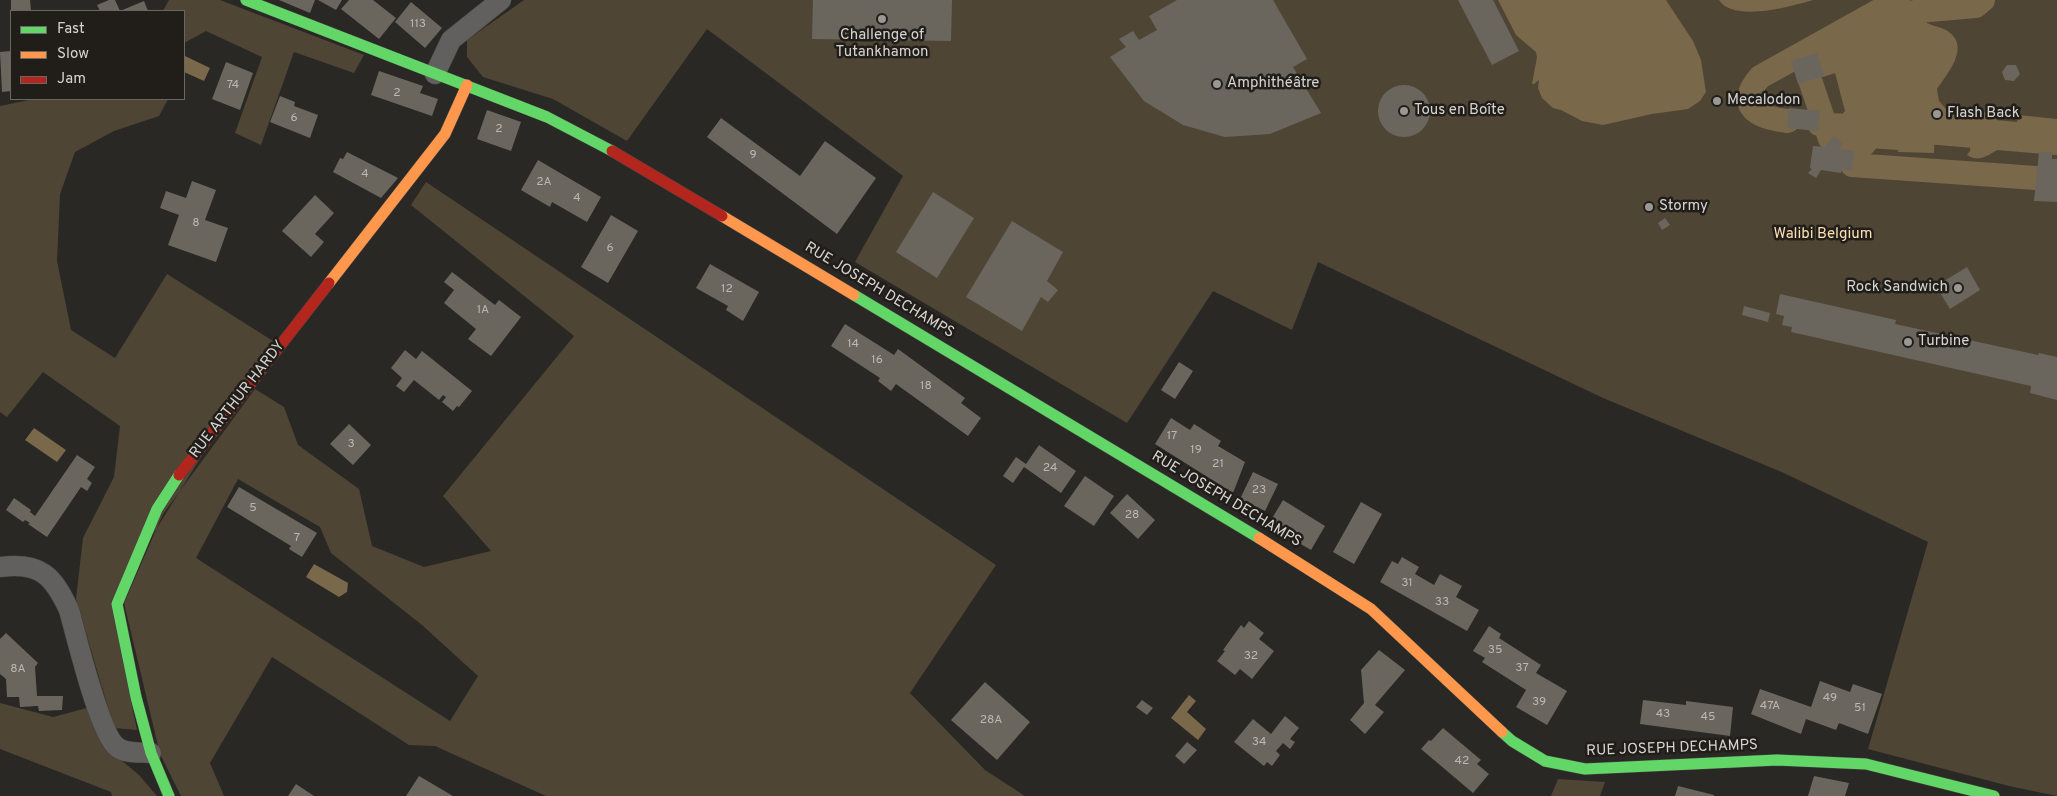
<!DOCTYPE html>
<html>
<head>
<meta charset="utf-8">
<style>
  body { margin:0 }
  #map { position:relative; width:2057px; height:796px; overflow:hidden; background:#2a2825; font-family:Overpass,sans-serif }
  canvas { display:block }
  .legend { position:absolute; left:10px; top:10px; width:175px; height:90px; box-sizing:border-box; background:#211e1a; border:1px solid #696763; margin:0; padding:6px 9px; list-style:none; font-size:15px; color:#d6d4d1 }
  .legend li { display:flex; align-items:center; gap:10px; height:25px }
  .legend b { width:25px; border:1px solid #696763 }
</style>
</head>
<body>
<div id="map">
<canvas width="2057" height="796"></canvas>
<ul class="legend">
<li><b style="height:6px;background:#63d668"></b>Fast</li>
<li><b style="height:6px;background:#ff974d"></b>Slow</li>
<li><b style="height:6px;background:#b3261e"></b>Jam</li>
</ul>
</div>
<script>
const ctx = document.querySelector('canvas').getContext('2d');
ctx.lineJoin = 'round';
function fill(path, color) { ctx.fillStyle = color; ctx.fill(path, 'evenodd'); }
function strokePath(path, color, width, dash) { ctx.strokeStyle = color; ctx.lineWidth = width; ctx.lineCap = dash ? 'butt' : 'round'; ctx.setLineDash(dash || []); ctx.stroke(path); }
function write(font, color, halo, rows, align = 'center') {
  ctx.font = font + ' Overpass,sans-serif'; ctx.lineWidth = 5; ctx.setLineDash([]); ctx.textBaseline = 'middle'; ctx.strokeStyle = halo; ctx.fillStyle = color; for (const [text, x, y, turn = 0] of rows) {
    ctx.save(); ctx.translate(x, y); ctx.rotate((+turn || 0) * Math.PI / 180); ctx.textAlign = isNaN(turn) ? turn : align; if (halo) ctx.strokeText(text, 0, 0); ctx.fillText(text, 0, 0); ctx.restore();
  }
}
fill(new Path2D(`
  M169,0H220L364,55L354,73L294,52L261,145L235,133L262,57L206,31L184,43V11H163Z
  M524,0H2057V796L2009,786L1868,749L1928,542L1784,473L1603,398L1318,262L1292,330L1213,291L1127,423L855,262L903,176L707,29L627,141L553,99L483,77L467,57V40Z
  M34,99H168L159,116L114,131L75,152L60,194L57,261L71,330L115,358L167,274L273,341L111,602L137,730L114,728L76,599L83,538L114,477L120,426L43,372L7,417L0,412V106Z
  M426,182L996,565L910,693L985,770L1025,796H546L435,746L409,745L272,657L210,763L224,796H181L160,754L124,603L163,514L255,389L284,407L298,445L359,489L372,546L424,567L491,551L443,496L574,336L411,205ZM238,479L320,527L331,553L422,625L478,676L450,721L196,558Z
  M0,703L53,717L87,708L102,744L139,775L157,796H112L111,792L0,749Z
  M1558,779L1605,782L1600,796H1551Z`), '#4f4535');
fill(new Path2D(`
  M1498,0H1666L1693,41L1701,60L1706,92L1700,101L1688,109L1652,114L1603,125L1582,121L1561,110L1553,108L1542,98L1538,88L1539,80L1534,84H1532L1537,57L1536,52L1516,35Z
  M1719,0H1813C1793,6 1733,23 1719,0Z
  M1905,0L1932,2L1933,9L1929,10L1925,13L1927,23C1933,26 1940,27 1946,30C1972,45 1948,73 1937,89L1939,101L1947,110L1997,113L1996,120L2017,122L2019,115L2057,119V148C2041,149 2025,144 2010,146C1993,147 1984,166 1967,155L1970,151L1972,130L1935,124L1934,153L1898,152V150L1869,148L1867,154L1862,155L1852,150L1850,141V130L1830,54L1832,45L1838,36L1834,25L1839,23L1849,36L1860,34L1907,4Z
  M185,56L210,68L204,81L184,72Z
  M34,428L66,450L57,462L25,440Z
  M314,564L348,583L347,592L339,597L306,577Z
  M1189,695L1196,701L1187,712L1206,729L1198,740L1171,718Z`), '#796849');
strokePath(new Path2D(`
  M1908,22L1918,11L1976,6L1983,0
  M1821,65L1862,52
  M1810,80L1830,139
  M1788,121C1759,118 1734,107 1760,77L1898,0
  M1819,124L1860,127
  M1903,130L2057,143
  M1838,140L1869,99
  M1840,148C1861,155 1864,145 1873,130
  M1852,165L2036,178`), '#796849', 24);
fill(new Path2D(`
  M11,0H30L31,11H11Z
  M109,0H115L120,11L144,1L148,11H100L97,5Z
  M279,0H315L310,13Z
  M318,0H342L336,10Z
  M349,0H373L396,18L379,39L341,9Z
  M813,0H952L951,41L812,39Z
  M1177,0H1273L1307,59L1293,67L1321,113L1270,134L1225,137L1183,125L1144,101L1110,57L1126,47L1119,39L1133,31L1139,40L1157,30L1149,16Z
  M1458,0H1493L1519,51L1492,65Z
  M411,2L442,28L425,48L395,22Z
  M11,51V91L2,92L0,52Z
  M1817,53L1824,76L1798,84L1791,61Z
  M226,62L253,73L240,110L212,99Z
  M2007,65H2016L2020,74L2014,81L2005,80L2002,72Z
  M379,71L423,86L420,93L438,99L432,116L371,95Z
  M1378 111a26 26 0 1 1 52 0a26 26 0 1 1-52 0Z
  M280,96L295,102L294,106L318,115L310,138L270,122Z
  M1789,108L1820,111L1818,131L1787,128Z
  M487,110L521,122L511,151L477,139Z
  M721,118L800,176L825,141L876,178L837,234L707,137Z
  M1834,136L1843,144L1839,149L1854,151L1852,171L1842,169L1841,173L1821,170L1816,178L1808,173L1812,169L1810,168L1813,146L1825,147Z
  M347,152L398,178L381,198L333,172L340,158L343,159Z
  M2039,152H2052V159H2057V202L2034,201Z
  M538,160L601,197L587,222L552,202L550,207L521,190Z
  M192,181L216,190L205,220L228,228L216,262L168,245L179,215L160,208L166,191L186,198Z
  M933,192L974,218L937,278L896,252Z
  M315,195L334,213L315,234L324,242L311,257L282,231Z
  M611,215L638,231L608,283L581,267Z
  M1665,218L1670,225L1662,230L1658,223Z
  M1012,221L1063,252L1047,281L1058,290L1048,302L1041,297L1022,331L966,297Z
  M710,264L759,292L743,321L726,310L728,306L696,288Z
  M1967,267L1980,290L1950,309L1936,286Z
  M452,272L495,305L499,300L521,317L491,356L468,339L476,329L444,303L454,290L444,282Z
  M1780,294L1896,320L1895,324L2038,355L2039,353L2057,357V400L2030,393L2031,386L1791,332L1792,327L1782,325L1784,316L1776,314Z
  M1744,306L1770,313L1768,322L1742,315Z
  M845,324L894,355L898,349L965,398L961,403L981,418L968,436L896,384L891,391L878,381L880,378L831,346Z
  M405,350L416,359L422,351L472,391L459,407L457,406L453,411L442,402L446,397L443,395L439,400L414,380L404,392L396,386L402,378L391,368Z
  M1179,362L1193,371L1175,399L1161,390Z
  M1171,418L1190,430L1194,424L1221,441L1218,446L1245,462L1233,493L1155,444Z
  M349,424L371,445L353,465L330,444Z
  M1039,445L1076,471L1061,493L1024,467L1013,483L1003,476L1016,457L1026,464Z
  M77,455L95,467L87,479L92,483L87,491L81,487L47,537L28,524L30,523L25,520L23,522L6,510L14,498L31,510L30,512L35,516Z
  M1253,472L1278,484L1265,511L1240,499Z
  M1085,476L1114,496L1094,526L1064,506Z
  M239,487L317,533L302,557L289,549L291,546L227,507Z
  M1127,494L1155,520L1138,539L1110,513Z
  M1283,500L1325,526L1311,550L1268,525Z
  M1361,502L1382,514L1354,564L1333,552Z
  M1402,557L1419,567L1415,574L1434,585L1440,574L1462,586L1456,597L1479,610L1467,631L1380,582L1392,561L1398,564Z
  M1249,621L1264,633L1259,639L1274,651L1252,679L1240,669L1235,675L1217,661L1225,651L1223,650L1241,625L1244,628Z
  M1489,626L1501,634L1499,638L1541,665L1536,673L1567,691L1547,725L1516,707L1526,690L1482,662L1485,658L1473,651Z
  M6,633L38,663L35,667L37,696H63L62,710L39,711L38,706L20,707L19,697H7L6,679L0,674V639Z
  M1379,650L1405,670L1375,705L1384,712L1365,734L1350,720L1364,703L1361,670Z
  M1820,681L1850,692L1853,684L1882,694L1868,734L1839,723L1836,730L1806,719L1801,734L1751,714L1760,689L1811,707Z
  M985,682L1030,722L997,760L951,720Z
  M1142,700L1153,708L1147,715L1136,707Z
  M1643,700L1686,705V701L1733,707L1730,736L1640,724Z
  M1285,716L1299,728L1290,739L1295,742L1290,749L1283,743L1276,751L1280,755L1272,766L1267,762L1264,766L1234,742L1253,719L1271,734Z
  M1443,728L1481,760L1477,764L1489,774L1473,793L1421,749L1429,740L1431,741Z
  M1187,742L1197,750L1184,764L1175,756Z
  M419,776L453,796H406Z
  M1814,776L1849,783L1845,796H1808Z
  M296,784L314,796H288Z
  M1678,786L1714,795V796H1675Z`), '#6a665e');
const street = new Path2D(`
  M435,74L451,40L501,0
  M0,567C40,562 53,575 69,610C76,635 100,735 117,747C126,754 139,752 151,753`);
const fast = new Path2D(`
  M246,0L547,117L612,151
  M854,295L1259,538
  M1502,732L1512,741L1545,761L1585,769L1777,760L1866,764L1994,796
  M169,796L151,753L136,697L117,604L157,509L179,475`);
const slow = new Path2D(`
  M722,216L854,295
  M329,283L445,134L467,85
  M1259,538L1371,609L1502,732`);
const jam = new Path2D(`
  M612,151L722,216
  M179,475L329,283`);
strokePath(street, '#454441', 21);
strokePath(fast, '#454441', 12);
strokePath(slow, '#454441', 12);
strokePath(jam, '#454441', 12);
strokePath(street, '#61605e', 20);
strokePath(fast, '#63d668', 11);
strokePath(slow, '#ff974d', 11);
strokePath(jam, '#b3261e', 11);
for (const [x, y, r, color] of [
  [882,19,5,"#9a9895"],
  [1217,84,5,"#9a9895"],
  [1717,101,5,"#9a9895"],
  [1404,111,5,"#9a9895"],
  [1937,114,5,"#9a9895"],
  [1649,207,5,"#9a9895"],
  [1958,288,5,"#9a9895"],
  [1908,342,5,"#9a9895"]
]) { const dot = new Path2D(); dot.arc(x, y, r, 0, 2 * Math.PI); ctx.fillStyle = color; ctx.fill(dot); strokePath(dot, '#211e1a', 2); }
write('12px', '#bbb8b4', null, [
  ["113",418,25],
  ["74",233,86],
  ["2",397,94],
  ["6",294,119],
  ["2",499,130],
  ["9",753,156],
  ["4",365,175],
  ["2A",544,183],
  ["4",577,199],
  ["8",196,224],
  ["6",610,249],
  ["12",727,290],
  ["1A",483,311],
  ["14",853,345],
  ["16",877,361],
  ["18",926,387],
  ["17",1172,437],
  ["3",351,445],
  ["19",1196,451],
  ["21",1218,465],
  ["24",1050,469],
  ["23",1259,491],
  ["5",253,509],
  ["28",1132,516],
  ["7",297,539],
  ["31",1407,584],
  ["33",1442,603],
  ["35",1495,651],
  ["32",1251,657],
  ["37",1522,669],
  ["8A",18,670],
  ["49",1830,699],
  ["39",1539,703],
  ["47A",1770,707],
  ["51",1860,709],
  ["43",1663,715],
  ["45",1708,718],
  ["28A",991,721],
  ["34",1259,743],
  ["42",1462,762]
]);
write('15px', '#d6d4d1', '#211e1a', [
  ["Challenge of",882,36,"center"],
  ["Tutankhamon",882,53,"center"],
  ["Amphithéâtre",1227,84],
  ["Mecalodon",1727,101],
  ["Tous en Boîte",1414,111],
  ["Flash Back",1947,114],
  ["Stormy",1659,207],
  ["Rock Sandwich",1948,288,"right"],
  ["Turbine",1918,342]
], 'left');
write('15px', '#fce0b3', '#211e1a', [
  ["Walibi Belgium",1823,235]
]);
write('15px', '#d6d4d1', '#211e1a', [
  ["RUE JOSEPH DECHAMPS",879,291,31],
  ["RUE ARTHUR HARDY",238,400,-52],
  ["RUE JOSEPH DECHAMPS",1226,500,31],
  ["RUE JOSEPH DECHAMPS",1672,749,-2]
]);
</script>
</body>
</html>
